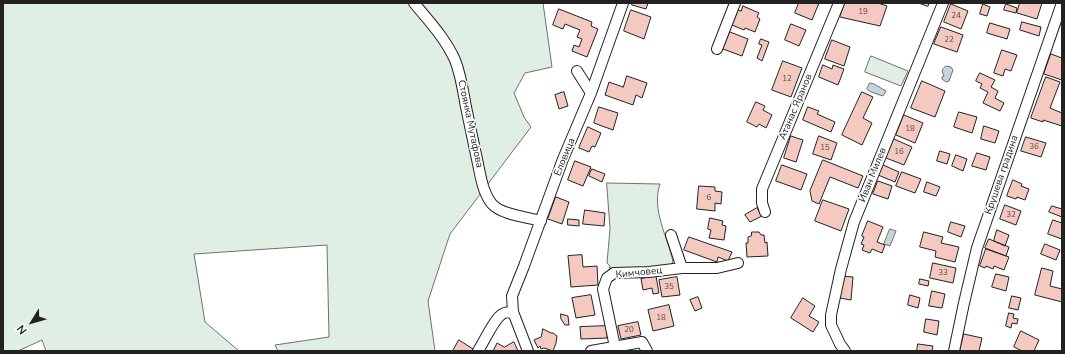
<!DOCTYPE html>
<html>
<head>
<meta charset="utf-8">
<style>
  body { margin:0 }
  #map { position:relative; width:1065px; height:354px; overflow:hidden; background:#fff; font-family:"Nunito Sans",sans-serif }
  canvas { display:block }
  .frame { position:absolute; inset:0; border:4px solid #222; pointer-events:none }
  .north { position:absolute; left:12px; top:302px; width:40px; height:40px; -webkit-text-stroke:3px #fff; paint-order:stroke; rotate:233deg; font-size:11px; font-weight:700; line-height:16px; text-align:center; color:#222 }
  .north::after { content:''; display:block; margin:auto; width:14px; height:18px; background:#222; clip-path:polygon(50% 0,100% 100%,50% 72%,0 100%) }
</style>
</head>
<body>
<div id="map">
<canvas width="1065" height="354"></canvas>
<div class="frame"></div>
<div class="north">N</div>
</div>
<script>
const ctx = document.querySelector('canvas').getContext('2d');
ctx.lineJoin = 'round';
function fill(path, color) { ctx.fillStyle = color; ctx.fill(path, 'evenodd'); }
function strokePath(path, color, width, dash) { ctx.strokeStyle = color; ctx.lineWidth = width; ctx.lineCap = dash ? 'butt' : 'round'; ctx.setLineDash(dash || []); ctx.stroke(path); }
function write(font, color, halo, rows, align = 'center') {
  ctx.font = font + ' "Nunito Sans",sans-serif'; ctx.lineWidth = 3; ctx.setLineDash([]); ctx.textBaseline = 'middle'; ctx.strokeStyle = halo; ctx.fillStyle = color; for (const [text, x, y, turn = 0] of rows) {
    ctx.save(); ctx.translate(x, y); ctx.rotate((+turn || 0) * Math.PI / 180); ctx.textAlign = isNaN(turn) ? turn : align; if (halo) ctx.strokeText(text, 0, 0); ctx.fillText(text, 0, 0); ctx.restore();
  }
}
const green = new Path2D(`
  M3,3H543L552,67L525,73L514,93L524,117L531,127L450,234L428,301L435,351H278L275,345L329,337L327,245L194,254L205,322L239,351H46L42,340L18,351H3Z
  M871,56L908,71L901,86L865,72Z
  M607,183L660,184C651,210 668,237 673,262L669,266L616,270L615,268H609L610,266L607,263L610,229Z`);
fill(green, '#e0efe3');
strokePath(green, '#6f6f6f', 1);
const water = new Path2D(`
  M946,66L951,67L953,70L949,81L946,82L942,79V77L944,76L942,71L943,69Z
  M870,83L874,84L886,91L883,96L871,92L867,89Z
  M890,229L896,231L890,246L884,244Z`);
fill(water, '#c7d3dd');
strokePath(water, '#6f6f6f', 1);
const building = new Path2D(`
  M632,3H648L646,9L632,5Z
  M799,3H819L812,20L795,13Z
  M845,3H878L887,6L880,26L840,17Z
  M919,3H929L928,6Z
  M1020,3H1042L1037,19L1017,13Z
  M951,4L968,11L961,29L944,22Z
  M983,4L990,7L987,16L980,14Z
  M1006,4L1017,8L1016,13L1004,10Z
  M743,6L759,13L757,17L760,19L755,32L745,28L744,30L732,25L738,10L741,11Z
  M559,9L592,22L591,26L598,29L587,57L572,51L574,45L579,47L582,39L577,37L580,30L565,24L563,29L553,25Z
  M631,10L651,17L644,39L624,31Z
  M1022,22L1041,27L1039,36L1020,30Z
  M990,23L1010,29L1007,39L987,33Z
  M791,24L806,30L799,46L785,40Z
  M941,27L963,35L957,52L934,44Z
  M730,32L748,39L742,56L723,49Z
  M761,39L769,42L762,61L757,58L762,45L759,44Z
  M832,40L850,47L844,66L825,59Z
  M1002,50L1017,55L1011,71L1005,69L1003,76L994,73Z
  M1051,54L1062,58V80L1044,74Z
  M783,61L802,68L791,97L772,90Z
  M823,65L832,69L833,65L844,69L838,85L819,77Z
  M980,73L995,80L991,87L998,91L995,98L1004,103L1000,111L983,103L988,92L980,88L982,84L976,81Z
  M627,76L647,83L642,98L636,95L633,105L605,95L609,82L623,87Z
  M1046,77L1060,82L1050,108L1062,113V126L1043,120V122L1031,118Z
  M922,81L945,91L935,117L911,108Z
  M564,92L568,106L559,109L555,95Z
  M862,92L873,97L863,118L872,123L862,145L842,135Z
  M756,102L765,106L763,110L772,115L766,128L759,124L757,127L747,122Z
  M599,107L618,113L613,130L594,123Z
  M808,107L819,111L817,114L835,122L831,132L803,120Z
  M959,112L977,117L972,133L954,127Z
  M904,115L923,123L915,143L896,135Z
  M984,126L999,131L995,143L981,139Z
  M588,127L601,133L595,147L592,146L589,152L579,148Z
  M791,136L803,140L796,162L784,158Z
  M819,136L837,143L831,160L813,154Z
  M1026,137L1046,143L1041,157L1021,151Z
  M894,139L912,147L904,165L886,158Z
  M940,151L950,154L947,164L937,161Z
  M977,153L990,157L986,170L972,166Z
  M956,155L967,159L963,171L952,166Z
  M823,160L863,176L858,188L830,177L819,204L812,201L810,191Z
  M575,161L591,167L583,186L568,180Z
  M782,165L807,174L801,190L776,181Z
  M883,165L899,172L895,182L878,175Z
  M592,169L605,174L602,182L589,176Z
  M902,172L921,179L915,193L896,186Z
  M1013,180L1022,184L1021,186L1029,189L1025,200L1017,197L1016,199L1007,196Z
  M878,181L892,186L888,199L873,194Z
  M927,182L940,187L936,196L924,192Z
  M699,186L715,187V191L722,192L721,204L715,203V211L697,209Z
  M556,197L569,202L562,224L548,219Z
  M823,200L849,209L841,231L815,221Z
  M1005,205L1021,211L1016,225L1000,219Z
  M1052,206L1062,209V217L1049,212Z
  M757,208L762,216L750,222L745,215Z
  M585,210L605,213L604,226L583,224Z
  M710,218L723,221L722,225L726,226L724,240L709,238L711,230L708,229Z
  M568,219L579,220V226L568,225Z
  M1053,220L1062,223V239L1048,234Z
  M868,221L883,227L877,242L885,245L882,253L872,249L870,253L862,250L864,245L861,244L864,237L862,236Z
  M951,222L965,226L961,237L948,232Z
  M997,230L1009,235L1005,246L994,241Z
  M752,232H759L761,235H764L765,243L767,242L768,256L747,257L746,243H748V237L751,236Z
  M924,232L943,237L941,243L959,247L955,262L935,257L936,251L920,247Z
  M689,237L732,252L728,261L718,257L717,262L684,250Z
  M989,239L1009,247L1006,256L985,248Z
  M1045,244L1060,250L1056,260L1041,254Z
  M986,249L1009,257L1004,270L994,266L993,269L986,266L985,268L980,266Z
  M582,255L583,267L597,266L598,285L571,287L568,256Z
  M933,263L956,268L953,283L930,278Z
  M1042,268L1053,271L1050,286L1062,289V302L1035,295Z
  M996,274L1009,277L1006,291L992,287Z
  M656,276L659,293L653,294L652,288L643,290L641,279Z
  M842,276L853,277L851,300L840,298Z
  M677,277L680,295L662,297L659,280Z
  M920,279L929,281L928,286L919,284Z
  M932,291L945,294L942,308L929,306Z
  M591,295L595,315L576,318L572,298Z
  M910,295L920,298L918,308L908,305Z
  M1012,296L1021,298L1018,310L1009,308Z
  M698,297L702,308L695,311L690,300Z
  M803,298L815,306L809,316L819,322L813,332L791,318Z
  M669,305L674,326L653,331L648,310Z
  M1009,313L1014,314L1013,318L1018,319L1017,324L1012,323L1011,328L1006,326Z
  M561,314L568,316L569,325H565L561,319Z
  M926,319L939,321L937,335L924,332Z
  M638,322L641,335L621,339L618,326Z
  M607,326V338L581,339L580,327Z
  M543,329L551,333H553L557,336L556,343L553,351L544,348L541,349L540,346L538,348L534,340L541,337Z
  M1021,331L1039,340L1034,351H1022L1014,347Z
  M964,334L982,338L979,351H960Z
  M459,340L473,349L471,351H453Z
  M514,342L518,351H493L497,343L504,347Z
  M918,344L933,346L932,351H917Z`);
fill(building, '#f3c9c0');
strokePath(building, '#222', 1);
const minor = new Path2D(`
  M414,3C429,21 445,38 455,60C461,75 463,91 466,107C470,126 474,145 478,164C481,178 483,193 492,204C502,215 527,217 541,221
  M717,49L735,3
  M577,71L591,93
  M765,212L762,203V189L839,3
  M671,235L682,268
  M615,347L603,289L607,278L614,273L649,272L682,268H717L738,263
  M478,351C484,342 493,321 501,315C504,312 509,312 513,312
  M528,351L513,312L512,296L524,266L563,159L591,93L623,3
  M591,351L642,342L647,351
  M845,351L840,344L831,325V315L841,269L854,222L943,3
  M954,351L964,303L977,248L1062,3`);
strokePath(minor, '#222', 12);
strokePath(minor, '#fff', 10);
write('8px', '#564c4a', null, [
  ["19",863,12],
  ["24",956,16],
  ["22",949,40],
  ["12",787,79],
  ["18",910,129],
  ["36",1034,147],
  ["15",825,148],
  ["16",899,152],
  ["6",709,198],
  ["32",1011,215],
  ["33",943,273],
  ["35",669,287],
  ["18",661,318],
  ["20",629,330]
]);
write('10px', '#222', '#fff', [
  ["Атанас Яранов",796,107,-67],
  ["Стоянка Мутафова",470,124,78],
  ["Еловица",565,157,-68],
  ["Иван Милев",873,175,-68],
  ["Крушева градина",1002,175,-71],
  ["Кимчовец",639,273,-6]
]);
</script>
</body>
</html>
